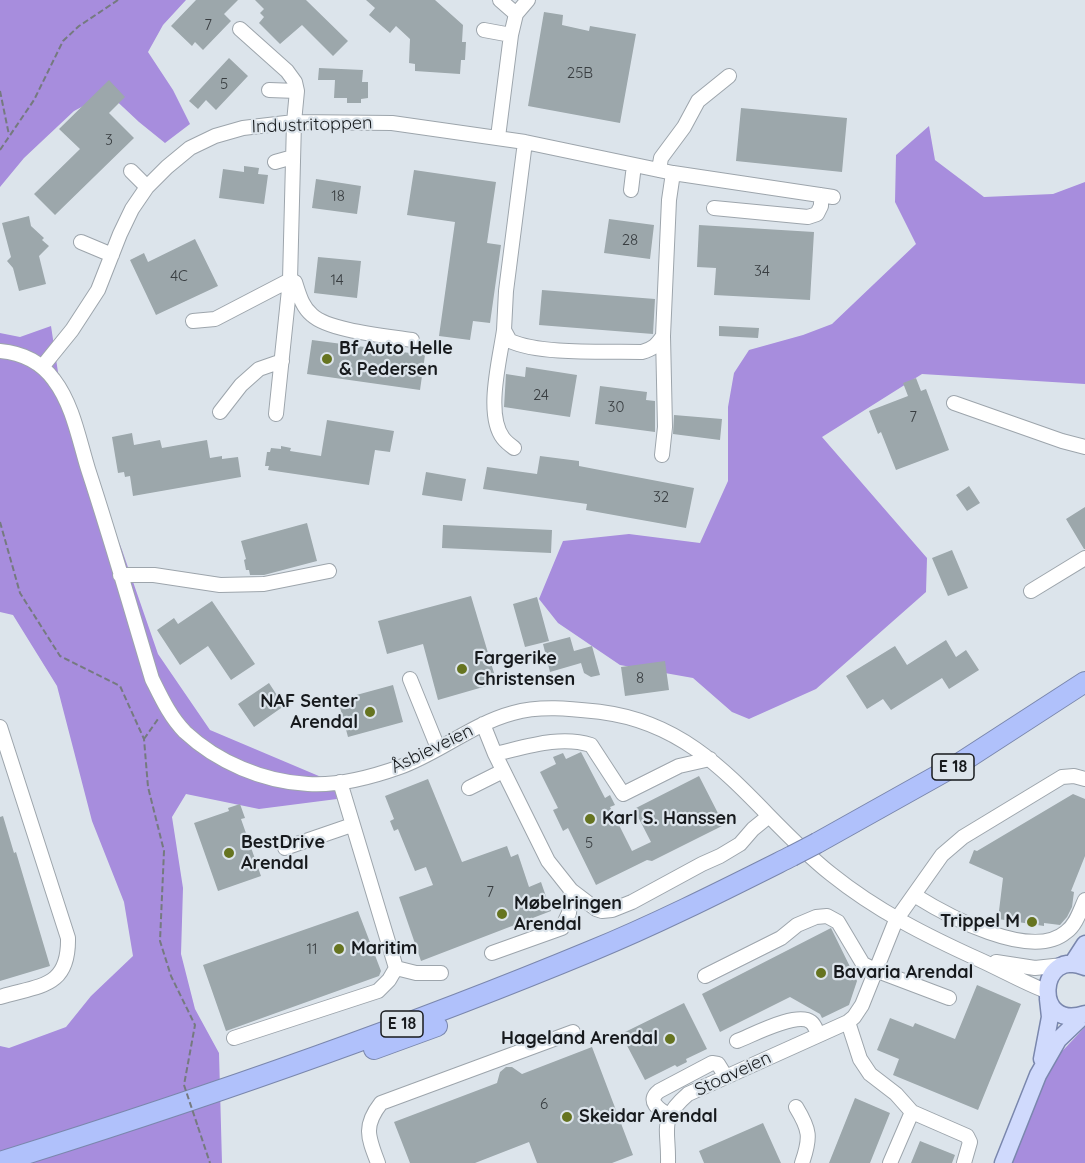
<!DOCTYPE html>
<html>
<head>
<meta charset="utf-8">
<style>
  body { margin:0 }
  canvas { display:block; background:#dce4eb }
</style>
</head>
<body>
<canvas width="1085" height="1163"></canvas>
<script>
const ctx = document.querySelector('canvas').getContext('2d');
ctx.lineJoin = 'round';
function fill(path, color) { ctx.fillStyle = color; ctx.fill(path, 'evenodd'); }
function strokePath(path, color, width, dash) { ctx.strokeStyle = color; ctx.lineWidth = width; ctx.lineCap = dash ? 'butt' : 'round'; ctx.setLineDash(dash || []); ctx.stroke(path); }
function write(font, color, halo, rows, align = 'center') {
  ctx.font = font + ' Quicksand,sans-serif'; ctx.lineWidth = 4.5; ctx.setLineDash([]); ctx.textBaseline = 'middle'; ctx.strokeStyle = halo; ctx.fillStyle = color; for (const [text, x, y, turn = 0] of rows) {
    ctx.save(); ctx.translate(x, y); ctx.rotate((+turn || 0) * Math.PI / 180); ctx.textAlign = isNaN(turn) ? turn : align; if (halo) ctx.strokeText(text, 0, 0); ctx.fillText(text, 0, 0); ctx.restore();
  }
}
fill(new Path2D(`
  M0,0H186L163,25L148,52L173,90L190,124L165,143L139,122L108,93L74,111L24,158L0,187Z
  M929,126L935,160L984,197L1053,194L1085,182V384L922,374L822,437L927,558L926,592L816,689L749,719L732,712L693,678L620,665L558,623L539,599L563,541L629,534L700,543L728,481V407L734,373L749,350L803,335L832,324L916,244L895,202L896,155Z
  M51,326L61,392L122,550L158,654L210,730L333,782L337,799L259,809L186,794L172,817L183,888L181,954L195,1009L219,1053L222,1163H0V1046L9,1048L66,1027L91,996L133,956L124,902L92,821L57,686L13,615L0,612V333L20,337Z
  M1085,1027V1163H1004L1051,1063Z`), '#a78ddd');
fill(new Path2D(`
  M196,0H238L224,14L231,21L203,50L195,42L192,46L171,26Z
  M255,0H306L348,41L333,56L302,25L280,44L259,23L264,17L260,13L264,9Z
  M366,0H435L463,25L462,42H466L465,60H461L460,74L415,71V64L409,63L410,39L396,26L390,33L369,15L375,8Z
  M544,12L563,15L562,25L589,31L590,26L636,34L620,123L528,106Z
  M229,58L248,76L216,110L206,100L198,109L189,101Z
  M319,68L363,70L362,82H368V98L361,99V103H347V98H334L335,80H318Z
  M109,80L125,97L109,113L134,138L55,215L34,194L80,149L59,129Z
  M741,108L847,118L842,172L736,161Z
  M244,166L259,168L258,174L268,175L264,204L219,198L223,169L244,172Z
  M414,170L496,182L487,243L501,245L490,323L473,321L470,340L439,336L455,222L407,215Z
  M316,179L361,186L357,214L312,208Z
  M29,216L31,226L44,238L42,240L49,246L39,256L46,284L19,291L13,268L7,261L11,257L2,223Z
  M609,219L654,225L650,259L604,253Z
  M699,225L814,232L810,300L714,295L716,268L697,267Z
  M195,239L218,286L156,315L130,260L144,253L148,262Z
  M318,257L361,261L357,298L314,293Z
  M542,290L655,299L653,334L539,325Z
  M719,326L759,328L758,338L719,336Z
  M312,340L425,355L420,390L307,374Z
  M526,367L577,375L570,417L504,407L506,374L525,377Z
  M916,378L921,391L926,389L949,450L896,470L881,432L878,434L869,411L908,396L903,383Z
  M600,386L647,392L646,400L655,401V432L595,424Z
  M674,415L722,419L720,440L673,434Z
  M327,420L394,431L390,452L375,450L369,485L268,470L269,466H265L267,452H270L271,448L281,449V446L291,448L290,451L321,456Z
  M132,433L134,445L160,440L162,448L207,440L210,458L222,456V459L238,457L241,477L133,496L130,476L125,477L124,472L118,473L112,437Z
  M540,456L579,461V466L694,488L686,528L586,510L587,504L483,489L487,467L537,474Z
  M426,472L466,479L462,501L422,495Z
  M969,486L980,503L967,511L956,495Z
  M1085,507V549H1084L1066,519Z
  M307,523L317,561L264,575H250L249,570H246L244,560L246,559L241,541Z
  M443,525L552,530L551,553L442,548Z
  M952,550L968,588L948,596L932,558Z
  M471,596L497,683L438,700L423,644L387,654L378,621Z
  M537,597L549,641L525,647L513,604Z
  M212,601L255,664L231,680L208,646L180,665L157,630L174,618L178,624Z
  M570,637L574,651L592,646L600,675L591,677L584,673L581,663L550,672L543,644Z
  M946,640L956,657L966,650L979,670L949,689L942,678L891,710L883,699L867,709L846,676L895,646L907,665Z
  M665,661L669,690L625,696L621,667Z
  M269,683L284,706L254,727L238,704Z
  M393,685L403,722L348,737L338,700Z
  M581,752L605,798L610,795L615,805L610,807L632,851L651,842L634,809L699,776L724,825L652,861L647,860L596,885L568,828L563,831L553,810L558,808L540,772L556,764L553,757L563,753L566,759Z
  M428,779L462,862L507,846L511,857L518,854L529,887L541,882L551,911L421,961L399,897L433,885L426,867L415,871L398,829L394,831L390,821L394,819L385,796Z
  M1073,794L1085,799V856L1071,891L1074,892L1072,907L1067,917L1060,925L1044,923V926L998,919L1003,878L969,863L974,850L977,851Z
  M240,804L245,818L241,819L261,876L218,891L194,823L229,811L228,808Z
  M3,816L14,853L16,852L50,966L0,981V817Z
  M358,911L381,971L379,976L226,1031L203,965Z
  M831,928L857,981L849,1005L822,1018L820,1014L790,997L720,1032L702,994Z
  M977,985L1021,1004L978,1110L893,1075L899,1059L877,1050L890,1018L913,1027L915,1023L955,1039Z
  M684,1003L707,1049L686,1059L687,1062L677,1067L675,1065L645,1080L621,1034Z
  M592,1047L633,1155L612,1163H537L529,1142L475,1163H410L394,1122L497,1083L500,1072L506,1067H512L522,1074Z
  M855,1098L890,1113L870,1163H829Z
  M763,1123L781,1163H704L699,1151Z
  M920,1141L955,1155L952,1163H911Z`), '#9ca7ab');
const minor = new Path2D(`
  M500,0L516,14
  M240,29L287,71L295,82L297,91L294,122L290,280L276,414
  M484,30L511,35
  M269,90L297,91
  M498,137L511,35L516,14L528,0
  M525,142L506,291L504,330L510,341C541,355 607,351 642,352C653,349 657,345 663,336L669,200L673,173
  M275,162L293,157
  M659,170L661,158L684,127L698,101L729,76
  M131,171L147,187
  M631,190L634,165
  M714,208L808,217L817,214L821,206V195
  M81,242L112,255
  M193,321L215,319L290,280L295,282C299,294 302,307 312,315C329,331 388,336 412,340
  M504,330C500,359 485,414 503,438C506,442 510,445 514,448
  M0,351C22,353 41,362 54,380C73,405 79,440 88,469C111,539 131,609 152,679C161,697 170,717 185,732C217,762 264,782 308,784C338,786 372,777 400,767C439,753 472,724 513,713C541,705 573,709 601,712C710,726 753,812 831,874C877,911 927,936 980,960C1002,970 1023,982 1046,991
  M42,367L72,330L98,290L120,234L132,209L147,187L167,167L190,148L215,136L243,128L294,122L392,123L525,142L673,173L833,197
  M954,403L1062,441L1085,447
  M220,412L241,385L259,369L282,361
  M662,455L665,427L663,336
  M120,575H154L220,585L264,584L329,571
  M1031,591L1085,558
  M410,679L438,748
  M483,724L495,754L548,861L571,890L596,909L602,911L612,910L632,902L702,864L720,856L740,844L753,829L769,816
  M0,727L68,938C69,988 40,985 0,997
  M495,754C526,747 560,735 591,745L623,794L679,766L710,759
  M469,788L503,771
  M285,848L352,825
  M914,895C946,915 1031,962 1066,932C1076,925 1080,911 1085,900
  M492,953L562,928L569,913L571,890
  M996,962L1035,968L1063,965
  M396,968L416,973H441
  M705,976L781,938L797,925L816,917L827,916L838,922L863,964L875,970L949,998
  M848,1022L860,1059L870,1074L896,1094L912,1112
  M234,1038L378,991L389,980L396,968L340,782
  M737,1041C753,1035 797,1011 811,1022C815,1025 816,1030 818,1034
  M796,1107C810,1130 811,1137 802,1163
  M669,1115C659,1110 646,1101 659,1091L712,1063L718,1064L726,1077
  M378,1163C368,1137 363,1126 381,1103L573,1032
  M668,1163C669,1128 658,1120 688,1094L848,1022L854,1017L862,1005L896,920L942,855L963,837L1062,777L1074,776L1085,779
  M890,1163L912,1112L967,1136L970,1142L964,1163`);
const major = new Path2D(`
  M1072,964L1085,944
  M1085,967C1038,946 1032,1032 1085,1014
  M1042,1059L1050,1017L1048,999
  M1003,1163L1038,1075L1058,1040L1084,1015`);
const highway = new Path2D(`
  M817,843L960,763L1085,682
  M374,1049L437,1026
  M0,1162C199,1100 398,1031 591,951C659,923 726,889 792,856`);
strokePath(minor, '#9da5ac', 16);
strokePath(major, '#7a87ad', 19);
strokePath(highway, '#7a87ad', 22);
strokePath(new Path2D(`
  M0,91L9,135
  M0,150L34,100L63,41L79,26L118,0
  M0,522L20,593L60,656L120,686L144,739L148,787L164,851L160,941L171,976L195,1025L184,1085
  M144,739L158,719
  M970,977L973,970
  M198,1127L210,1163`), '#757a7f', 2, [6, 3]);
strokePath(minor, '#fff', 14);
strokePath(major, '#d0dafd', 16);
strokePath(highway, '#b0c1fb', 20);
const highwayBridge = new Path2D(`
  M792,856L817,843`);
strokePath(highwayBridge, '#7a87ad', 22, []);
strokePath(new Path2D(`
  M184,1085L198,1127`), '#757a7f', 2, [6, 3]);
strokePath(highwayBridge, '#b0c1fb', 20);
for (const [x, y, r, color] of [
  [327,359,6,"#667420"],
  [462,669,6,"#667420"],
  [370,712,6,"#667420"],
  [590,819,6,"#667420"],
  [229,853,6,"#667420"],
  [502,914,6,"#667420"],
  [1032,922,6,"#667420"],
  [339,949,6,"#667420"],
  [821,973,6,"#667420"],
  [670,1039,6,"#667420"],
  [567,1117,6,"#667420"]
]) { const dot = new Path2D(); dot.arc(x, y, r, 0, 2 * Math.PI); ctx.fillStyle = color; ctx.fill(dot); strokePath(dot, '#dce4eb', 2); }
write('15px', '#383d40', null, [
  ["7",208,25],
  ["25B",580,73],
  ["5",224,84],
  ["3",109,140],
  ["18",338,196],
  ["28",630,240],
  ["34",762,271],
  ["4C",179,276],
  ["14",337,280],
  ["24",541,395],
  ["30",616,407],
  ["7",913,417],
  ["32",661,497],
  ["8",640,678],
  ["5",589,843],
  ["7",490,892],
  ["11",312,949],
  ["6",544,1104]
]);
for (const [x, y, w] of [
  [953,767,42],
  [402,1024,42]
]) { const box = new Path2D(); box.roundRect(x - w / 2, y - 13, w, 26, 4.5); ctx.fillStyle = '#dce4eb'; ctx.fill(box); strokePath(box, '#171a1d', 1.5); }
write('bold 16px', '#171a1d', null, [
  ["E 18",953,767],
  ["E 18",402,1024]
]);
write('18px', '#171a1d', '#dce4eb', [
  ["Industritoppen",312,125,-2],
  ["Åsbieveien",432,749,-26],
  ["Stoaveien",733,1074,-25]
]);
write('bold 18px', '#171a1d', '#dce4eb', [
  ["Bf Auto Helle",339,349],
  ["& Pedersen",339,370],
  ["Fargerike",474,659],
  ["Christensen",474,680],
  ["NAF Senter",358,702,"right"],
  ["Arendal",358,723,"right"],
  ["Karl S. Hanssen",602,819],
  ["BestDrive",241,843],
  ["Arendal",241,864],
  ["Møbelringen",514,904],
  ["Arendal",514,925],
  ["Trippel M",1020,922,"right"],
  ["Maritim",351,949],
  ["Bavaria Arendal",833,973],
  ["Hageland Arendal",658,1039,"right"],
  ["Skeidar Arendal",579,1117]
], 'left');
</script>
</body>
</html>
